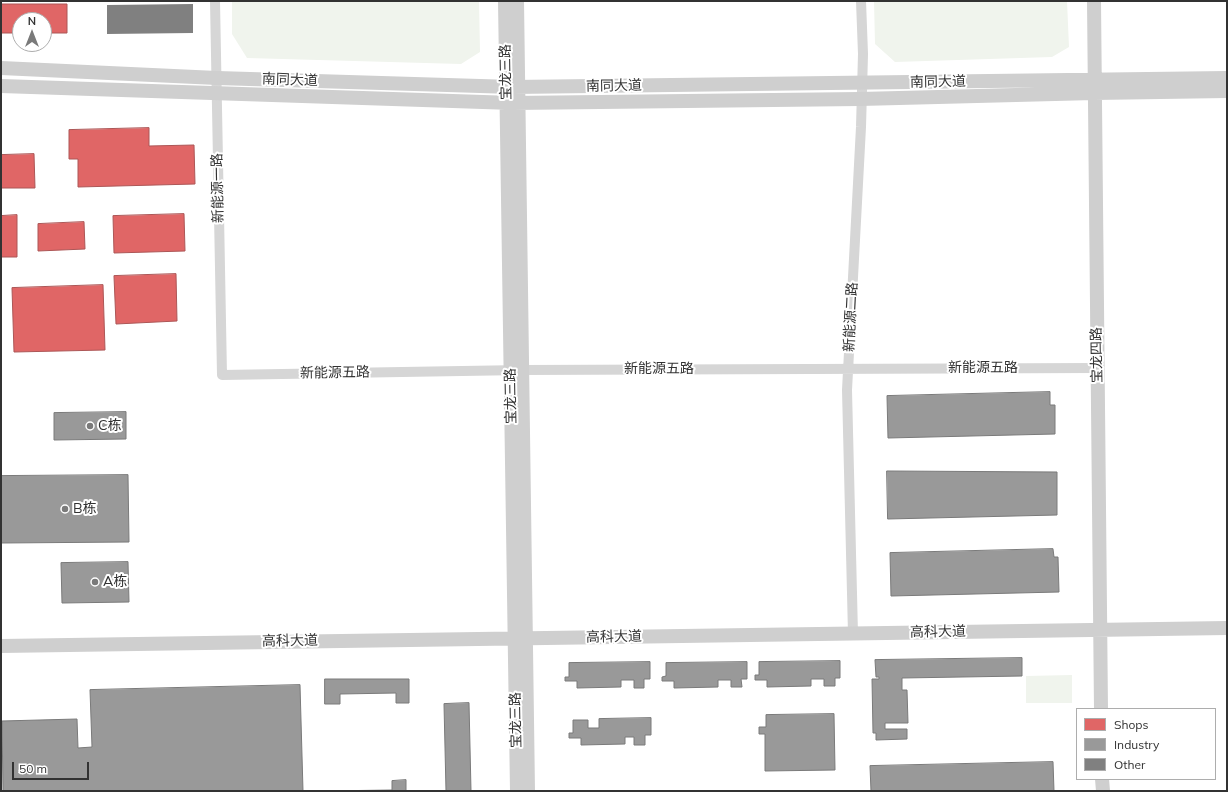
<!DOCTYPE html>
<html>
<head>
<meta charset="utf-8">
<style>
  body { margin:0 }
  #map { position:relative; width:1228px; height:792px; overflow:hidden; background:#fff; font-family:Mulish,sans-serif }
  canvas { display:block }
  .frame { position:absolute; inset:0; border:2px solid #323232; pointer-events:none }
  .legend { position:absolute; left:1076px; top:708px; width:140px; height:72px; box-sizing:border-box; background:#fff; border:1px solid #adadad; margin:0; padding:5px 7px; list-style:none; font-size:12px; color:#323232 }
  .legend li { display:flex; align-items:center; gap:8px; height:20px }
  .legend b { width:20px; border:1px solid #adadad }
  .north { position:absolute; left:12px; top:12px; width:40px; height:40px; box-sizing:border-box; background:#fff; border:1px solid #adadad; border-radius:50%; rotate:0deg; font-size:11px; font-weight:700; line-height:16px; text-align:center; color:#323232 }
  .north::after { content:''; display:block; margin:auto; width:14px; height:18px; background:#7a7a7a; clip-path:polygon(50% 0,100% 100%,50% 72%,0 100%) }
  .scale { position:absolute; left:12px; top:762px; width:77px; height:18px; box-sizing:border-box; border:2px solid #323232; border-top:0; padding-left:5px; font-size:12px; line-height:14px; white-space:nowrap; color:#323232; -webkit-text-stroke:3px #fff; paint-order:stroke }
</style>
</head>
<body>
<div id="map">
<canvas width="1228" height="792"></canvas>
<div class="frame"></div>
<ul class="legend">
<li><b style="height:11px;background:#e06666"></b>Shops</li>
<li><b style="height:11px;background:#999"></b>Industry</li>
<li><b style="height:11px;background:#808080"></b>Other</li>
</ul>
<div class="north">N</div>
<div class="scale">50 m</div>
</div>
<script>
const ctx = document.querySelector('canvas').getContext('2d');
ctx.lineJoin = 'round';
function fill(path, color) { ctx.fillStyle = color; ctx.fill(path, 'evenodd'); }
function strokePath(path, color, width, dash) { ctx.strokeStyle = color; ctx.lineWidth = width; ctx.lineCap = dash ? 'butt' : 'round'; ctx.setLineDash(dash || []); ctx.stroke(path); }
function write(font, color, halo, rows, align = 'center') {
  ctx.font = font + ' Mulish,"Noto Sans SC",sans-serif'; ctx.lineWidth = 4; ctx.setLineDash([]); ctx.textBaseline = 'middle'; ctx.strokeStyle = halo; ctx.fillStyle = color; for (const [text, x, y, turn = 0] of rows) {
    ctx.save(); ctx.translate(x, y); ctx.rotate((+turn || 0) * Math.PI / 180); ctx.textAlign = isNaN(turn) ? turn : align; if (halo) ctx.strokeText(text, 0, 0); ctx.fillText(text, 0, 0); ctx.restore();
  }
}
fill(new Path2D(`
  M232,1H479L480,52L461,64L247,58L232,34Z
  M874,1H1067L1069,47L1052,57L895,62L875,44Z
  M1072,675V703H1026V676Z`), '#f0f4ed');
const shops = new Path2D(`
  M1,4H67V33H44V20H20V33H1Z
  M149,128V146L194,145L195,184L78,187V159H69V130Z
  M34,154L35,188H1V155Z
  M184,214L185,251L114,253L113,216Z
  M17,215V257H1V216Z
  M84,222L85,249L38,251V224Z
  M176,274L177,321L116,324L114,276Z
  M103,285L105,350L14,352L12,288Z`);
fill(shops, '#e06666');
strokePath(shops, '#ac5656', 1);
const industry = new Path2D(`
  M1050,392V405H1055V434L888,438L887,396Z
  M126,412V439L54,440V413Z
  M887,471L1057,472V515L888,519Z
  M128,475L129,542L1,543V476Z
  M1053,549L1054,557H1058L1059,592L891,596L890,553Z
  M128,562L129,602L62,603L61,563Z
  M1022,658V676L902,678V690H907L908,723H885V729H907V739L876,740V733H873L872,679H879V677H876L875,660Z
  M840,661V678H835V686H824V679H811V686L767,687V680H755V675H759V662Z
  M650,662V679H644V688H634V680H621V687L577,688V681H565V677H569V663Z
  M747,662V679H741L742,687H731V680H718V687L674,688V681H662V677L666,676V663Z
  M325,679H409V703H396V693L340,694V704H325Z
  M300,685L303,791H3L2,721L77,719L78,748L92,747L90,690Z
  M469,703L471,791H446L444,704Z
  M834,714L835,770L765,771V734H759V727H766V715Z
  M651,718V735H645V745H634V737H625V744L581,745V738H569V733H573V720H588V728H599V719Z
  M1053,762L1054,791H871L870,766Z
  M406,780V791H324L392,790V781Z`);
fill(industry, '#999');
strokePath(industry, '#7a7a7a', 1);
fill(new Path2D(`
  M193,4V33L107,34V5Z`), '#808080');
strokePath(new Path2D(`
  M215,1L222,375L522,370L1097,368
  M853,634L847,390L861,127L863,54L861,1`), '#d6d6d6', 10);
strokePath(new Path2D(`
  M505,1L517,791
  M517,1L528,791
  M1094,1L1101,709
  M1,68L217,78L513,87L1227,78
  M1,86L513,103L860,99L1094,93L1227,91
  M1,646L1227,628
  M1102,779L1103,791`), '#cfcfcf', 14);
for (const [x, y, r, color] of [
  [90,426,4,"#7a7a7a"],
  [65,509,4,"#7a7a7a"],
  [95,582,4,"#7a7a7a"]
]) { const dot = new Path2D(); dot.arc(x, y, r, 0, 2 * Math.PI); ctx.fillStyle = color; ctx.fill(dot); strokePath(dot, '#fff', 1.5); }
write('14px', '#323232', '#fff', [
  ["宝龙三路",506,72,-91],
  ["南同大道",290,80,2],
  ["南同大道",938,82,-1],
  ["南同大道",614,86,-1],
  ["新能源一路",218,188,-91],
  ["新能源二路",851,317,-87],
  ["宝龙四路",1097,355,-91],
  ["新能源五路",983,368],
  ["新能源五路",659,369],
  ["新能源五路",335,373,-1],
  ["宝龙三路",511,396,-91],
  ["高科大道",938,632,-1],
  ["高科大道",614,637,-1],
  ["高科大道",290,641,-1],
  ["宝龙三路",516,720,-91]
]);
write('14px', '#323232', '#fff', [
  ["C栋",98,426],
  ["B栋",73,509],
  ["A栋",103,582]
], 'left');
</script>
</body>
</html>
